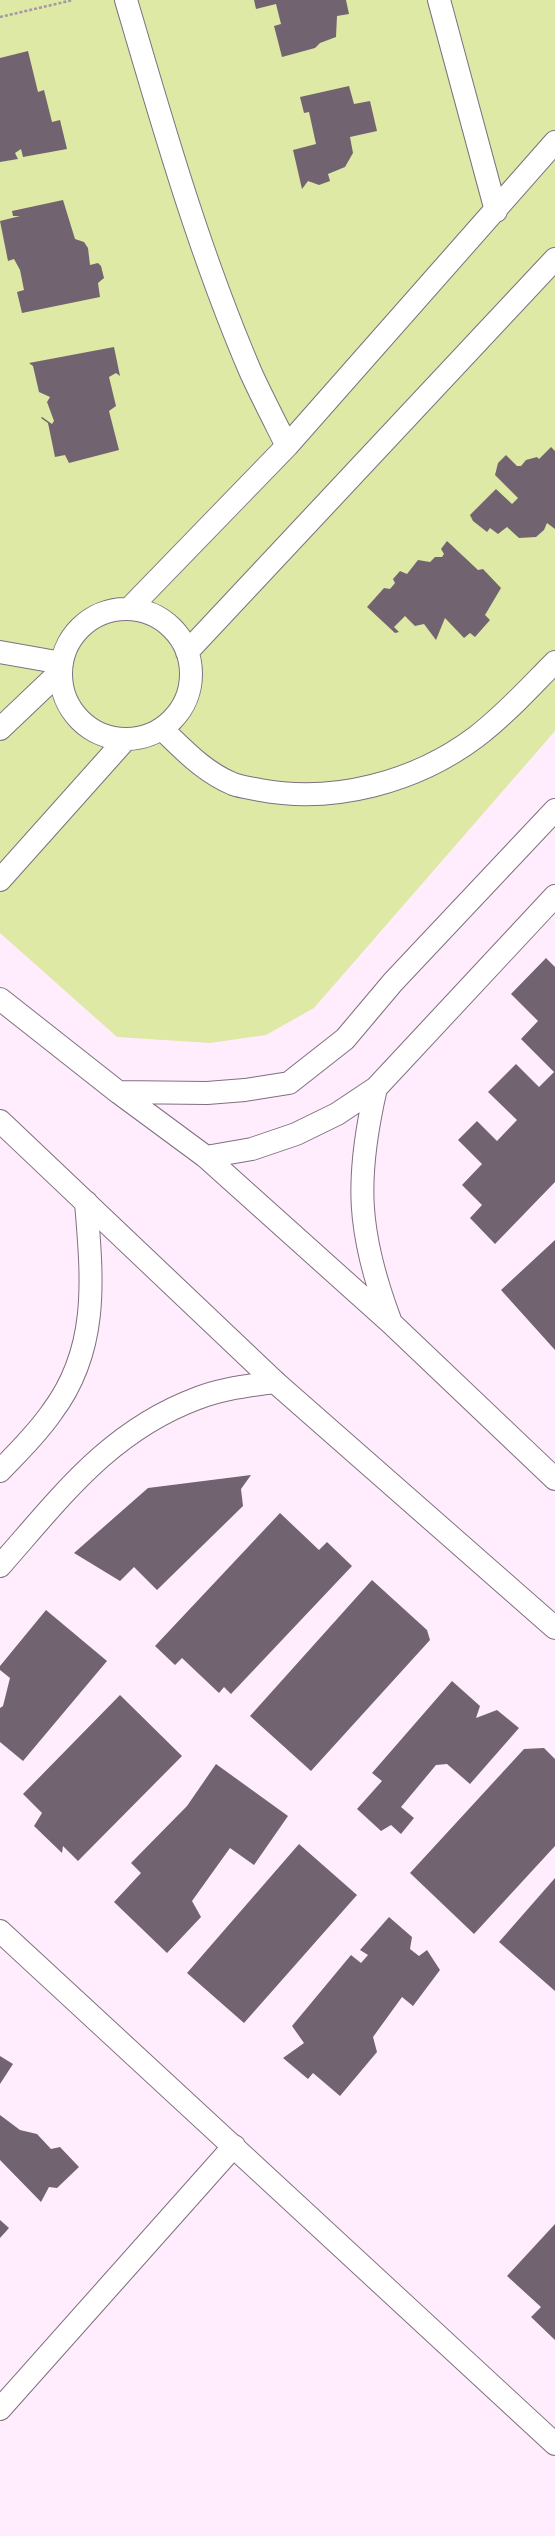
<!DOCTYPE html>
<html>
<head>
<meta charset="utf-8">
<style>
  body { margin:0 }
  canvas { display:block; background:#ffedfe }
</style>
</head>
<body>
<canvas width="555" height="2536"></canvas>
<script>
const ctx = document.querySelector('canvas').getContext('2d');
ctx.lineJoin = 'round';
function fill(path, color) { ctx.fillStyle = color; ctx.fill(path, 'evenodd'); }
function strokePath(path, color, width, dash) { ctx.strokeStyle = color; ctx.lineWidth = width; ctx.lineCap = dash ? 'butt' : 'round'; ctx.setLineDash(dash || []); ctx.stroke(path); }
fill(new Path2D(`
  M0,0H555V731L314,1008L266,1035L210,1043L117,1037L0,933Z`), '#dfe9a6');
fill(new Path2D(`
  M254,0H346L349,14L337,16L336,37L320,43L315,48L282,57L274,26L281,24L276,4L256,9Z
  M28,51L38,92L44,90L52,122L60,120L67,149L23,157L21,149L15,153L18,159L0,162V58Z
  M349,86L354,104L370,101L377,131L350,137L353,153L345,167L328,174L330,181L319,185L308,181L302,189L293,150L316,144L309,112L304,113L300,97Z
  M63,200L75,239L84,242L88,248L90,265L98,263L101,266L104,278L98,283L100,297L22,313L17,292L24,290L20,270L14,259L8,261L0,221L20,216H13L12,211Z
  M114,347L120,376L116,373L109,377L116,406L109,411L119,450L69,463L65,455L55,457L48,423L41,418L42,417L52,424L54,421L47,402L50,397L39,392L33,366L29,363Z
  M551,447L555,451V529L547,523L544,530L536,537L519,538L507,527L498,534L490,528L487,532L473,521L470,515L496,489L512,504L518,498L495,475L498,463L506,455L517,466H521L526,460L537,457L539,459Z
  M447,541L478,570L483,569L501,588L485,615L490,620L475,637L470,633L464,638L445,618L436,640L424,624L415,626L405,616L394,627L399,632L395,633L367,607L384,588L390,589L395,583L393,579L400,571L407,574L418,560L430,562L435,557H442L444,554L441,549Z
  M546,958L555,967V1182L495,1244L470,1218L482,1205L462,1185L482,1164L458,1140L477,1121L497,1141L517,1120L488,1092L516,1064L539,1087L554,1072L521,1039L538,1021L511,994Z
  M555,1240V1350L501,1290Z
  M251,1475L241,1489L243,1506L157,1590L134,1567L120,1581L74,1553L148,1488Z
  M280,1513L319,1550L327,1542L352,1566L231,1694L224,1687L219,1693L182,1658L175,1665L155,1646Z
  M372,1580L427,1630L430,1640L311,1771L250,1716Z
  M46,1610L107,1661L23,1761L0,1742V1708L3,1706L10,1678L0,1670V1666Z
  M452,1681L480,1706L476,1718L497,1710L519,1728L470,1784L447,1764L436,1765L401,1807L414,1818L401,1834L391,1825L381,1831L357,1809L382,1781L372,1773Z
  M120,1695L182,1756L78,1861L63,1846L62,1853L34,1826L42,1813L23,1794Z
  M544,1748L555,1759V1846L474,1934L410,1873L524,1749Z
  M216,1764L288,1816L254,1865L230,1848L192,1901L201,1917L167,1953L114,1902L141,1873L131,1863L187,1806Z
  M299,1844L357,1895L244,2023L187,1973Z
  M555,1878V1991L499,1942Z
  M389,1917L412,1937L410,1949L419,1956L427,1950L440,1970L413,2006L402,1997L373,2037L377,2052L340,2096L313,2073L308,2079L283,2058L304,2043L292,2026L351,1955L361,1963L368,1955L360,1950Z
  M0,2056L13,2064L0,2084Z
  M0,2115L20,2130L37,2134L51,2149L60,2147L79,2167L57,2188L49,2187L41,2202L0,2160Z
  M0,2220L9,2228L0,2238Z
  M555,2224V2340L531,2317L541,2307L507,2276Z`), '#726371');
const minor = new Path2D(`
  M126,0C163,126 199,252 251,373C262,397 275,422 287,446
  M439,0L496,211
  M130,608L287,446L555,142
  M61 674a65 65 0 1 1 130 0a65 65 0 1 1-130 0Z
  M0,652L62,663
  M187,652L555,259
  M0,729L61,671
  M162,729C184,750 204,772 233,784C241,787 251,788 260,790C334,804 416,782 476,737C505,715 530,687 555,662
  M0,880L125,740
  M0,1471C18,1452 37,1434 52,1412C100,1348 92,1277 86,1202
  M0,1566C61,1497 109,1431 198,1398C223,1388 249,1386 275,1382
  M0,1931L555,2444
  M0,2409L234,2146`);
const tertiary = new Path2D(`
  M0,999L118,1092L206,1157L391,1323L555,1479
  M376,1088C355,1179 357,1232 390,1320
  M118,1092L207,1093L245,1090L289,1083L345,1039L393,982L555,810
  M0,1121L275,1382L555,1628
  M206,1157L252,1149L296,1134L337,1114L376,1088L555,896`);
strokePath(minor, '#7f707f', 24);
strokePath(tertiary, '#7f707f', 24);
strokePath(new Path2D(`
  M0,17L73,0`), '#a598a4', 2.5, [3, 2]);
strokePath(minor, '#fff', 22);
strokePath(tertiary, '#fff', 22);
</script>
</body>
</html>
